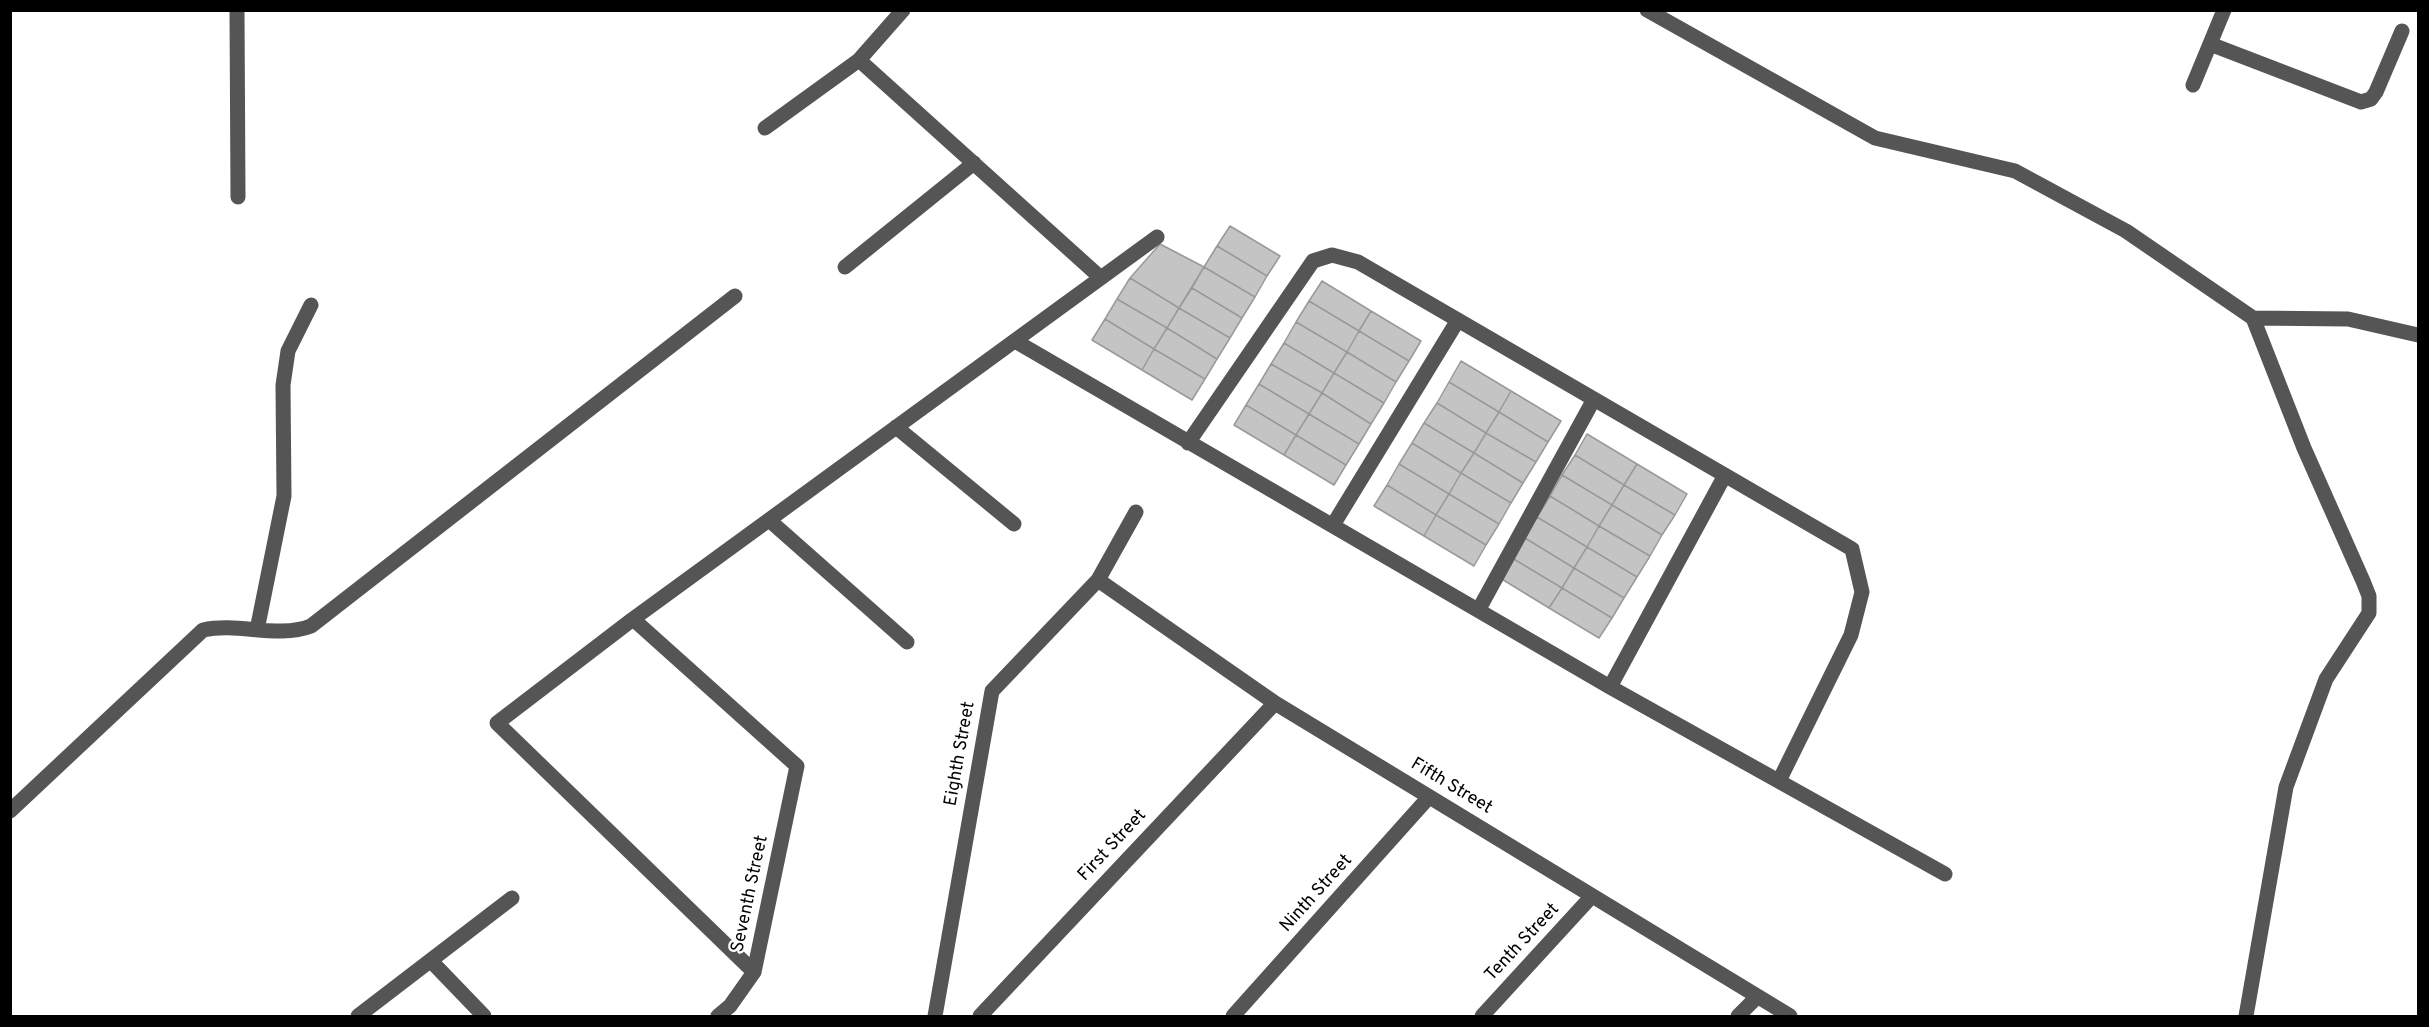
<!DOCTYPE html>
<html>
<head>
<meta charset="utf-8">
<style>
  body { margin:0 }
  #map { position:relative; width:2429px; height:1027px; overflow:hidden; background:#fff; font-family:Overpass,sans-serif }
  canvas { display:block }
  .frame { position:absolute; inset:0; border:12px solid #000; pointer-events:none }
</style>
</head>
<body>
<div id="map">
<canvas width="2429" height="1027"></canvas>
<div class="frame"></div>
</div>
<script>
const ctx = document.querySelector('canvas').getContext('2d');
ctx.lineJoin = 'round';
function fill(path, color) { ctx.fillStyle = color; ctx.fill(path, 'evenodd'); }
function strokePath(path, color, width, dash) { ctx.strokeStyle = color; ctx.lineWidth = width; ctx.lineCap = dash ? 'butt' : 'round'; ctx.setLineDash(dash || []); ctx.stroke(path); }
function write(font, color, halo, rows, align = 'center') {
  ctx.font = font + ' Overpass,sans-serif'; ctx.lineWidth = 4.5; ctx.setLineDash([]); ctx.textBaseline = 'middle'; ctx.strokeStyle = halo; ctx.fillStyle = color; for (const [text, x, y, turn = 0] of rows) {
    ctx.save(); ctx.translate(x, y); ctx.rotate((+turn || 0) * Math.PI / 180); ctx.textAlign = isNaN(turn) ? turn : align; if (halo) ctx.strokeText(text, 0, 0); ctx.fillText(text, 0, 0); ctx.restore();
  }
}
const building = new Path2D(`
  M1230,226L1280,256L1267,276L1217,246Z
  M1160,244L1204,267L1179,308L1130,278Z
  M1217,246L1267,276L1255,297L1204,267Z
  M1204,267L1255,297L1242,318L1192,288Z
  M1130,278L1179,308L1167,328L1117,299Z
  M1322,281L1371,311L1359,331L1309,301Z
  M1192,288L1242,318L1230,338L1179,308Z
  M1117,299L1167,328L1154,349L1105,319Z
  M1309,301L1359,331L1347,352L1296,322Z
  M1179,308L1230,338L1217,359L1167,328Z
  M1371,311L1421,341L1409,361L1359,331Z
  M1105,319L1154,349L1142,370L1092,340Z
  M1296,322L1347,352L1334,373L1284,343Z
  M1167,328L1217,359L1205,379L1154,349Z
  M1359,331L1409,361L1396,382L1347,352Z
  M1284,343L1334,373L1322,393L1271,364Z
  M1154,349L1205,379L1192,400L1142,370Z
  M1347,352L1396,382L1384,403L1334,373Z
  M1461,361L1511,391L1499,412L1449,382Z
  M1271,364L1322,393L1309,414L1259,384Z
  M1334,373L1384,403L1371,424L1322,393Z
  M1449,382L1499,412L1486,433L1437,403Z
  M1259,384L1309,414L1296,435L1246,405Z
  M1511,391L1561,421L1548,442L1499,412Z
  M1322,393L1371,424L1359,444L1309,414Z
  M1437,403L1486,433L1474,453L1424,423Z
  M1246,405L1296,435L1284,455L1234,425Z
  M1499,412L1548,442L1536,462L1486,433Z
  M1309,414L1359,444L1346,465L1296,435Z
  M1424,423L1474,453L1461,473L1412,443Z
  M1486,433L1536,462L1523,483L1474,453Z
  M1587,434L1637,464L1624,485L1575,455Z
  M1296,435L1346,465L1334,485L1284,455Z
  M1412,443L1461,473L1449,494L1399,464Z
  M1474,453L1523,483L1511,503L1461,473Z
  M1575,455L1624,485L1612,505L1562,475Z
  M1399,464L1449,494L1436,515L1387,485Z
  M1637,464L1687,494L1675,515L1624,485Z
  M1461,473L1511,503L1499,524L1449,494Z
  M1562,475L1612,505L1599,526L1550,496Z
  M1387,485L1436,515L1424,536L1374,506Z
  M1624,485L1675,515L1662,535L1612,505Z
  M1449,494L1499,524L1486,545L1436,515Z
  M1550,496L1599,526L1587,547L1537,517Z
  M1612,505L1662,535L1650,556L1599,526Z
  M1436,515L1486,545L1474,566L1424,536Z
  M1537,517L1587,547L1574,568L1525,538Z
  M1599,526L1650,556L1637,577L1587,547Z
  M1525,538L1574,568L1562,588L1512,558Z
  M1587,547L1637,577L1624,598L1574,568Z
  M1512,558L1562,588L1549,608L1500,578Z
  M1574,568L1624,598L1612,618L1562,588Z
  M1562,588L1612,618L1599,638L1549,608Z`);
fill(building, '#c4c4c4');
strokePath(building, '#999', 1.5);
strokePath(new Path2D(`
  M237,10L238,197
  M1647,10L1875,138L2015,171L2126,231L2253,318L2348,319L2418,335
  M2210,44L2361,102L2371,99L2376,92L2402,31
  M859,60L1101,278
  M2193,85L2224,10
  M765,128L859,60L903,10
  M845,267L974,163
  M1015,341L1610,687L1945,874
  M896,427L1014,524
  M1188,443L1313,261L1332,255L1358,262L1852,549L1862,592L1851,635L1779,781
  M769,520L907,642
  M1333,525L1458,320
  M1098,580L1275,703L1790,1016
  M1479,609L1594,399
  M633,619L797,766L754,972L730,1006L718,1016
  M257,630L284,496L283,385L288,351L311,305
  M1610,687L1725,475
  M10,811L203,630C239,622 277,639 311,626L735,296
  M432,962L484,1016
  M754,972L497,723L633,619L1157,237
  M358,1016L512,898
  M935,1016L992,691L1098,580L1136,512
  M980,1016L1275,703
  M1233,1016L1429,797
  M1482,1016L1592,896
  M1738,1016L1757,997
  M2246,1016L2286,787L2326,679L2369,613V596L2363,581L2304,448L2253,318`), '#555', 15);
write('18px', '#000', '#fff', [
  ["Eighth Street",961,754,-80],
  ["Fifth Street",1451,787,31],
  ["First Street",1113,846,-47],
  ["Seventh Street",751,894,-78],
  ["Ninth Street",1317,894,-48],
  ["Tenth Street",1523,943,-47]
]);
</script>
</body>
</html>
